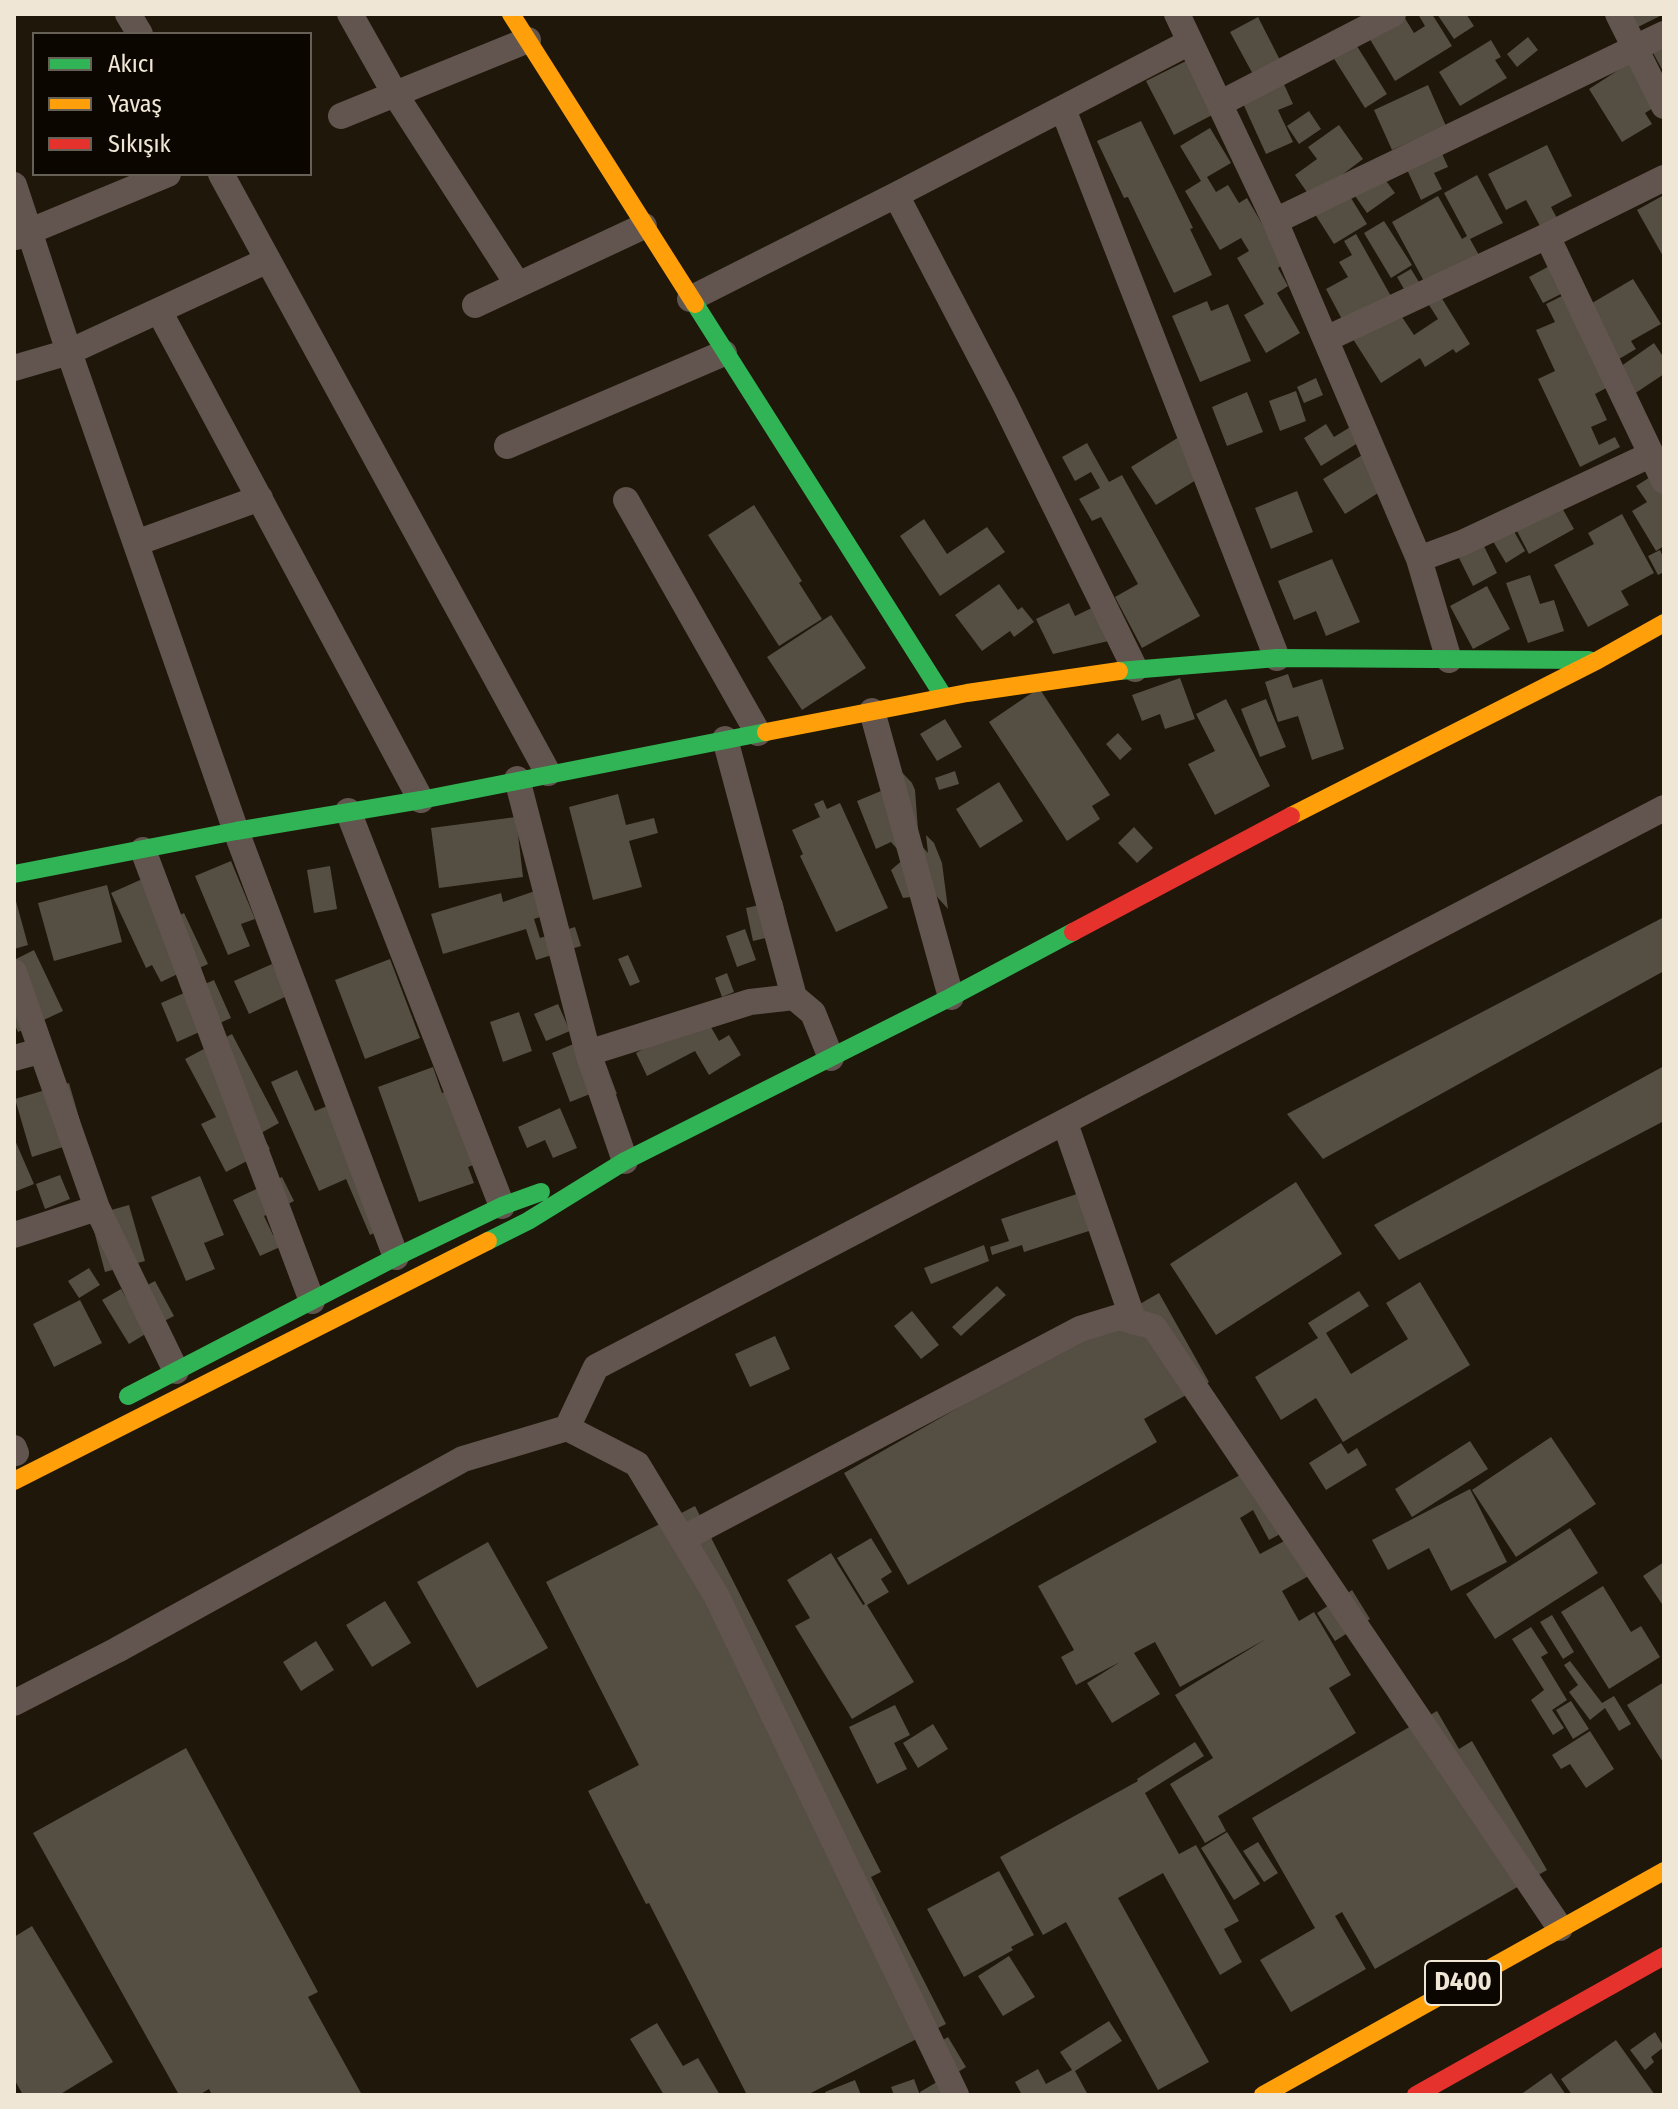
<!DOCTYPE html>
<html>
<head>
<meta charset="utf-8">
<style>
  body { margin:0 }
  #map { position:relative; width:1678px; height:2109px; overflow:hidden; background:#1f1709; font-family:"Fira Sans Condensed",sans-serif }
  canvas { display:block }
  .frame { position:absolute; inset:0; border:16px solid #f0e6d6; pointer-events:none }
  .legend { position:absolute; left:32px; top:32px; width:280px; height:144px; box-sizing:border-box; background:#0c0600; border:2px solid #676056; margin:0; padding:10px 14px; list-style:none; font-size:24px; color:#f0e6d6 }
  .legend li { display:flex; align-items:center; gap:16px; height:40px }
  .legend b { width:40px; border:2px solid #676056 }
</style>
</head>
<body>
<div id="map">
<canvas width="1678" height="2109"></canvas>
<div class="frame"></div>
<ul class="legend">
<li><b style="height:10px;background:#30b455"></b>Akıcı</li>
<li><b style="height:10px;background:#ff9f0a"></b>Yavaş</li>
<li><b style="height:10px;background:#e5322d"></b>Sıkışık</li>
</ul>
</div>
<script>
const ctx = document.querySelector('canvas').getContext('2d');
ctx.lineJoin = 'round';
function fill(path, color) { ctx.fillStyle = color; ctx.fill(path, 'evenodd'); }
function strokePath(path, color, width, dash) { ctx.strokeStyle = color; ctx.lineWidth = width; ctx.lineCap = dash ? 'butt' : 'round'; ctx.setLineDash(dash || []); ctx.stroke(path); }
function write(font, color, halo, rows, align = 'center') {
  ctx.font = font + ' "Fira Sans Condensed",sans-serif'; ctx.lineWidth = 7; ctx.setLineDash([]); ctx.textBaseline = 'middle'; ctx.strokeStyle = halo; ctx.fillStyle = color; for (const [text, x, y, turn = 0] of rows) {
    ctx.save(); ctx.translate(x, y); ctx.rotate((+turn || 0) * Math.PI / 180); ctx.textAlign = isNaN(turn) ? turn : align; if (halo) ctx.strokeText(text, 0, 0); ctx.fillText(text, 0, 0); ctx.restore();
  }
}
fill(new Path2D(`
  M1418,14H1432L1452,46L1395,81L1368,36L1403,15L1414,33L1425,26Z
  M1437,14H1466L1474,26L1454,39Z
  M1631,14H1664L1638,27Z
  M1258,17L1282,64L1255,78L1230,32Z
  M1528,37L1538,50L1517,67L1507,54Z
  M1491,40L1501,57L1495,60L1507,78L1460,106L1439,72Z
  M1664,41V73L1651,49Z
  M1355,43L1387,94L1365,108L1333,57Z
  M1188,60L1216,113L1174,135L1146,81Z
  M1634,60L1661,103L1645,113L1652,124L1622,142L1589,89Z
  M1282,80L1293,104L1278,110L1293,142L1266,154L1241,99Z
  M1428,85L1446,126L1392,150L1374,110Z
  M1309,111L1321,129L1299,144L1287,126Z
  M1141,121L1193,228L1190,229L1212,275L1174,293L1128,197L1124,198L1097,141Z
  M1339,125L1363,159L1311,198L1295,175L1317,159L1308,147Z
  M1210,128L1231,163L1207,177L1216,192L1228,185L1239,203L1247,198L1285,263L1278,268L1288,286L1277,293L1300,333L1266,353L1244,315L1264,304L1237,258L1249,251L1241,238L1220,250L1185,191L1201,181L1180,146Z
  M1547,145L1572,196L1551,207L1557,218L1540,226L1526,200L1506,210L1488,174Z
  M1439,147L1448,167L1434,173L1442,189L1421,200L1404,163Z
  M1381,174L1395,193L1367,213L1353,193Z
  M1477,175L1503,223L1470,239L1480,257L1426,285L1392,222L1438,196L1462,239L1467,236L1444,193Z
  M1346,190L1367,224L1334,244L1313,211Z
  M1664,195V258L1637,210Z
  M1384,221L1412,265L1391,278L1364,233Z
  M1356,234L1392,298L1345,325L1326,289L1348,277L1339,262L1352,255L1344,241Z
  M1555,263L1569,290L1543,303L1529,277Z
  M1411,269L1422,287L1408,296L1397,277Z
  M1633,279L1661,324L1631,341L1636,349L1619,359L1587,306Z
  M1564,295L1608,387L1595,394L1607,420L1591,427L1599,445L1615,437L1620,447L1580,467L1538,379L1555,371L1536,330L1555,322L1546,304Z
  M1441,297L1470,344L1456,353L1453,349L1425,367L1420,358L1381,383L1353,339L1398,311L1414,335L1438,319L1429,305Z
  M1207,301L1211,311L1228,304L1251,361L1200,382L1172,316Z
  M1654,343L1664,358V374L1634,394L1617,369Z
  M1316,378L1323,395L1304,403L1297,387Z
  M1296,391L1306,421L1280,431L1269,401Z
  M1247,392L1263,432L1227,446L1212,407Z
  M1326,424L1334,437L1352,426L1361,441L1321,466L1304,438Z
  M1179,437L1204,475L1156,505L1131,467Z
  M1087,443L1109,482L1122,475L1200,616L1142,648L1115,597L1138,584L1101,517L1092,521L1079,499L1100,488L1091,472L1075,481L1062,457Z
  M1364,454L1386,488L1345,514L1323,479Z
  M1655,474L1664,489V546L1656,551L1632,511L1647,502L1636,486Z
  M1297,491L1313,532L1271,549L1255,508Z
  M754,505L802,581L799,583L822,619L779,646L708,535Z
  M1561,506L1574,529L1529,554L1517,531Z
  M1622,514L1654,573L1621,591L1629,605L1588,627L1554,565L1594,544L1588,533Z
  M924,519L947,554L987,527L1005,552L940,596L900,536Z
  M1511,526L1525,551L1506,563L1491,538Z
  M1482,542L1497,573L1473,586L1457,554Z
  M1660,550L1664,559V572L1658,575L1648,556Z
  M1332,559L1360,622L1326,636L1316,611L1294,620L1278,581Z
  M1530,575L1540,604L1554,600L1564,631L1528,643L1506,583Z
  M999,584L1018,610L1022,607L1034,622L1014,637L1010,631L982,651L955,615Z
  M1487,586L1510,629L1473,649L1450,606Z
  M1069,603L1075,616L1100,604L1117,639L1053,654L1036,619Z
  M831,615L866,668L802,710L767,657Z
  M1288,674L1293,688L1322,679L1344,749L1312,760L1298,716L1278,722L1265,682Z
  M1180,678L1195,719L1165,729L1160,714L1142,721L1132,695Z
  M1039,688L1110,795L1092,806L1100,819L1067,841L989,722Z
  M1226,699L1270,786L1215,815L1188,764L1215,751L1196,714Z
  M1266,699L1286,747L1260,757L1241,709Z
  M945,719L962,747L937,761L920,734Z
  M1118,733L1132,749L1120,760L1106,744Z
  M897,767L912,783L915,790L919,843L928,853L926,835L934,843L942,863L948,909L929,888L919,896L903,898L891,870L905,858L891,842L876,849L857,801L881,791Z
  M955,771L959,784L939,790L935,778Z
  M999,782L1023,821L980,848L956,809Z
  M618,794L626,825L654,818L658,833L629,841L642,887L593,900L569,807Z
  M823,800L827,809L840,803L888,908L836,932L800,856L803,854L792,830L820,817L814,804Z
  M516,817L523,877L439,888L431,828Z
  M1134,827L1153,848L1137,863L1118,843Z
  M231,861L255,919L241,924L250,946L228,955L195,876Z
  M330,866L337,909L314,913L307,870Z
  M149,876L170,920L184,913L208,964L188,973L186,970L161,982L152,965L146,968L111,893Z
  M107,885L122,942L54,961L38,903Z
  M535,891L543,916L534,919L540,938L575,927L581,946L536,960L526,929L443,954L431,914L501,893L503,902Z
  M14,894L28,945L14,949Z
  M782,900L791,940L770,937L753,941L746,908Z
  M1664,917V971L1323,1159L1287,1114Z
  M745,929L756,960L737,967L726,936Z
  M34,950L63,1011L18,1032L14,1023V960Z
  M628,955L640,982L630,986L618,959Z
  M390,959L420,1038L365,1059L335,980Z
  M272,964L287,996L249,1014L234,981Z
  M727,973L734,992L722,997L715,978Z
  M214,980L231,1018L177,1042L161,1003Z
  M558,1004L570,1031L546,1041L534,1014Z
  M519,1012L532,1051L503,1062L490,1022Z
  M704,1015L719,1041L729,1035L741,1055L709,1075L695,1051L647,1076L636,1053Z
  M232,1034L279,1123L261,1133L270,1149L226,1172L201,1124L216,1117L185,1059Z
  M595,1035L617,1094L599,1101L595,1092L570,1102L552,1053Z
  M1664,1066V1121L1399,1260L1374,1225Z
  M433,1067L442,1093L455,1088L484,1161L468,1167L474,1183L419,1202L378,1087Z
  M297,1070L315,1111L332,1104L386,1228L370,1235L346,1179L319,1191L271,1082Z
  M69,1083L82,1128L66,1146L32,1157L15,1099Z
  M560,1108L577,1148L553,1158L545,1140L527,1148L518,1127Z
  M14,1138L34,1184L14,1192Z
  M60,1175L70,1199L45,1209L36,1184Z
  M200,1176L224,1235L204,1243L215,1269L186,1281L151,1197Z
  M282,1177L294,1201L264,1216L273,1235L289,1243L260,1256L233,1200Z
  M1296,1182L1342,1254L1216,1335L1170,1264Z
  M1080,1193L1092,1230L1024,1252L1022,1245L992,1255L990,1247L1009,1241L1001,1219Z
  M129,1205L145,1261L105,1272L90,1216Z
  M984,1245L989,1261L931,1284L924,1268Z
  M89,1268L100,1285L79,1298L68,1281Z
  M155,1281L174,1316L150,1328L132,1293Z
  M1420,1282L1470,1365L1343,1442L1316,1398L1281,1420L1255,1377L1318,1338L1308,1323L1359,1291L1369,1306L1326,1333L1351,1374L1408,1339L1386,1303Z
  M997,1286L1006,1295L961,1336L952,1327Z
  M121,1289L147,1333L129,1344L102,1300Z
  M1159,1293L1209,1382L1144,1419L1157,1442L908,1585L844,1473Z
  M80,1300L102,1343L54,1367L33,1324Z
  M912,1311L939,1345L921,1359L894,1326Z
  M775,1336L790,1369L750,1387L735,1354Z
  M1551,1437L1596,1504L1516,1557L1472,1490Z
  M1470,1441L1488,1469L1412,1517L1395,1489Z
  M1341,1443L1348,1454L1357,1448L1367,1465L1326,1490L1309,1463Z
  M1260,1464L1295,1526L1269,1540L1253,1510L1240,1518L1260,1554L1301,1532L1321,1569L1282,1591L1299,1621L1314,1612L1351,1675L1329,1688L1356,1733L1218,1816L1226,1831L1205,1843L1170,1784L1213,1758L1175,1695L1266,1639L1180,1687L1155,1642L1134,1653L1160,1694L1112,1723L1087,1683L1120,1662L1076,1685L1061,1657L1074,1650L1038,1586Z
  M1470,1489L1507,1562L1451,1591L1429,1548L1388,1570L1372,1540Z
  M695,1506L881,1872L871,1877L946,2024L807,2095H747L649,1903L646,1904L588,1791L639,1765L546,1582Z
  M1570,1528L1598,1573L1495,1639L1466,1594Z
  M871,1538L892,1572L881,1579L889,1592L867,1605L914,1682L852,1719L795,1626L810,1618L787,1580L831,1553L863,1605L865,1604L837,1558Z
  M488,1542L548,1648L477,1688L417,1582Z
  M1664,1562V1607L1643,1576Z
  M1603,1586L1631,1632L1641,1626L1660,1657L1609,1689L1561,1612Z
  M1352,1590L1370,1619L1335,1641L1317,1613Z
  M385,1601L411,1643L372,1667L346,1625Z
  M1552,1615L1574,1652L1563,1659L1540,1622Z
  M1531,1627L1548,1653L1541,1657L1567,1700L1552,1710L1564,1728L1553,1735L1531,1700L1544,1690L1512,1639Z
  M316,1641L334,1670L301,1691L283,1662Z
  M1570,1661L1602,1703L1614,1696L1631,1724L1619,1731L1605,1708L1590,1720L1569,1692L1578,1685L1564,1665Z
  M1664,1682V1764L1627,1705Z
  M1571,1701L1589,1729L1573,1739L1556,1710Z
  M895,1705L910,1735L894,1743L907,1769L877,1784L849,1727Z
  M1437,1711L1459,1749L1472,1741L1547,1870L1375,1969L1342,1912L1335,1916L1366,1969L1291,2012L1260,1960L1315,1928L1252,1818Z
  M933,1724L948,1749L918,1768L903,1743Z
  M1590,1731L1614,1769L1586,1788L1570,1764L1561,1769L1552,1755Z
  M1195,1742L1204,1756L1145,1793L1179,1854L1196,1845L1239,1921L1224,1929L1242,1962L1220,1975L1163,1873L1118,1898L1209,2062L1158,2090L1066,1922L1043,1935L1000,1857L1138,1781L1137,1779Z
  M186,1748L318,1992L308,1997L362,2095H212L209,2089L199,2095H179L33,1833Z
  M1227,1832L1260,1884L1234,1900L1201,1848Z
  M1258,1842L1278,1873L1264,1882L1243,1851Z
  M999,1871L1034,1935L1011,1947L1013,1950L964,1977L927,1909Z
  M32,1926L113,2062L59,2095H23L14,2079V1937Z
  M1009,1956L1035,1997L1003,2016L978,1976Z
  M1109,2021L1122,2041L1075,2071L1088,2095H1022L1015,2082L1038,2069L1046,2084L1072,2070L1060,2052Z
  M657,2023L683,2066L698,2058L720,2095H664L630,2039Z
  M1655,2032L1664,2047L1651,2057L1654,2062L1645,2070L1630,2050Z
  M948,2037L966,2067L950,2077L962,2095H921L920,2092L942,2079L925,2051Z
  M1616,2040L1655,2095H1572L1561,2079Z
  M1551,2073L1566,2095H1520Z
  M914,2079L920,2095H894L891,2087Z
  M855,2080L861,2095H826L825,2092Z`), '#554e42');
strokePath(new Path2D(`
  M128,14L140,34
  M350,14L395,94L518,285
  M1177,14L1275,221L1419,559L1449,660
  M1618,14L1664,106
  M1221,103L1393,14
  M1063,109L1277,658
  M341,116L528,40
  M221,174L548,773
  M14,185L69,352L236,831L396,1257
  M896,195L1004,402L1135,669
  M1275,221L1664,34
  M1547,236L1664,481
  M16,237L168,174
  M690,299L896,195L1190,42
  M475,305L644,226
  M159,311L421,800
  M1326,339L1547,236L1664,178
  M14,368L69,352L268,260
  M507,446L724,353
  M626,500L758,733
  M136,543L260,498
  M1419,559L1462,543L1650,455
  M872,711L951,997
  M725,739L794,997L813,1013L831,1058
  M517,779L588,1053L625,1161
  M348,811L502,1206
  M143,850L312,1301
  M14,972L97,1208L176,1371
  M588,1053L750,1002L794,997
  M14,1058L40,1051
  M1065,1123L1134,1322
  M14,1235L97,1208
  M567,1428L596,1367L1664,808
  M14,1448L16,1453
  M682,1539L1080,1329L1119,1317L1154,1327L1560,1928
  M14,1703L117,1650L463,1459L567,1428L637,1464L716,1595L956,2095`), '#62544e', 26);
strokePath(new Path2D(`
  M695,304L944,697
  M1119,671L1277,658L1589,660
  M14,874L236,831L421,800L766,732
  M488,1241L528,1221L625,1161L951,997L1073,932
  M128,1396L396,1257L502,1206L541,1192`), '#30b455', 18);
strokePath(new Path2D(`
  M511,14L695,304
  M766,732L967,693L1119,671
  M1291,816L1598,660L1664,623
  M14,1481L488,1241
  M1263,2095L1664,1871`), '#ff9f0a', 18);
strokePath(new Path2D(`
  M1073,932L1291,816
  M1416,2095L1664,1956`), '#e5322d', 18);
for (const [x, y, w] of [
  [1463,1983,76]
]) { const box = new Path2D(); box.roundRect(x - w / 2, y - 22, w, 44, 6); ctx.fillStyle = '#0c0600'; ctx.fill(box); strokePath(box, '#f0e6d6', 2); }
write('bold 26px', '#f0e6d6', null, [
  ["D400",1463,1983]
]);
</script>
</body>
</html>
